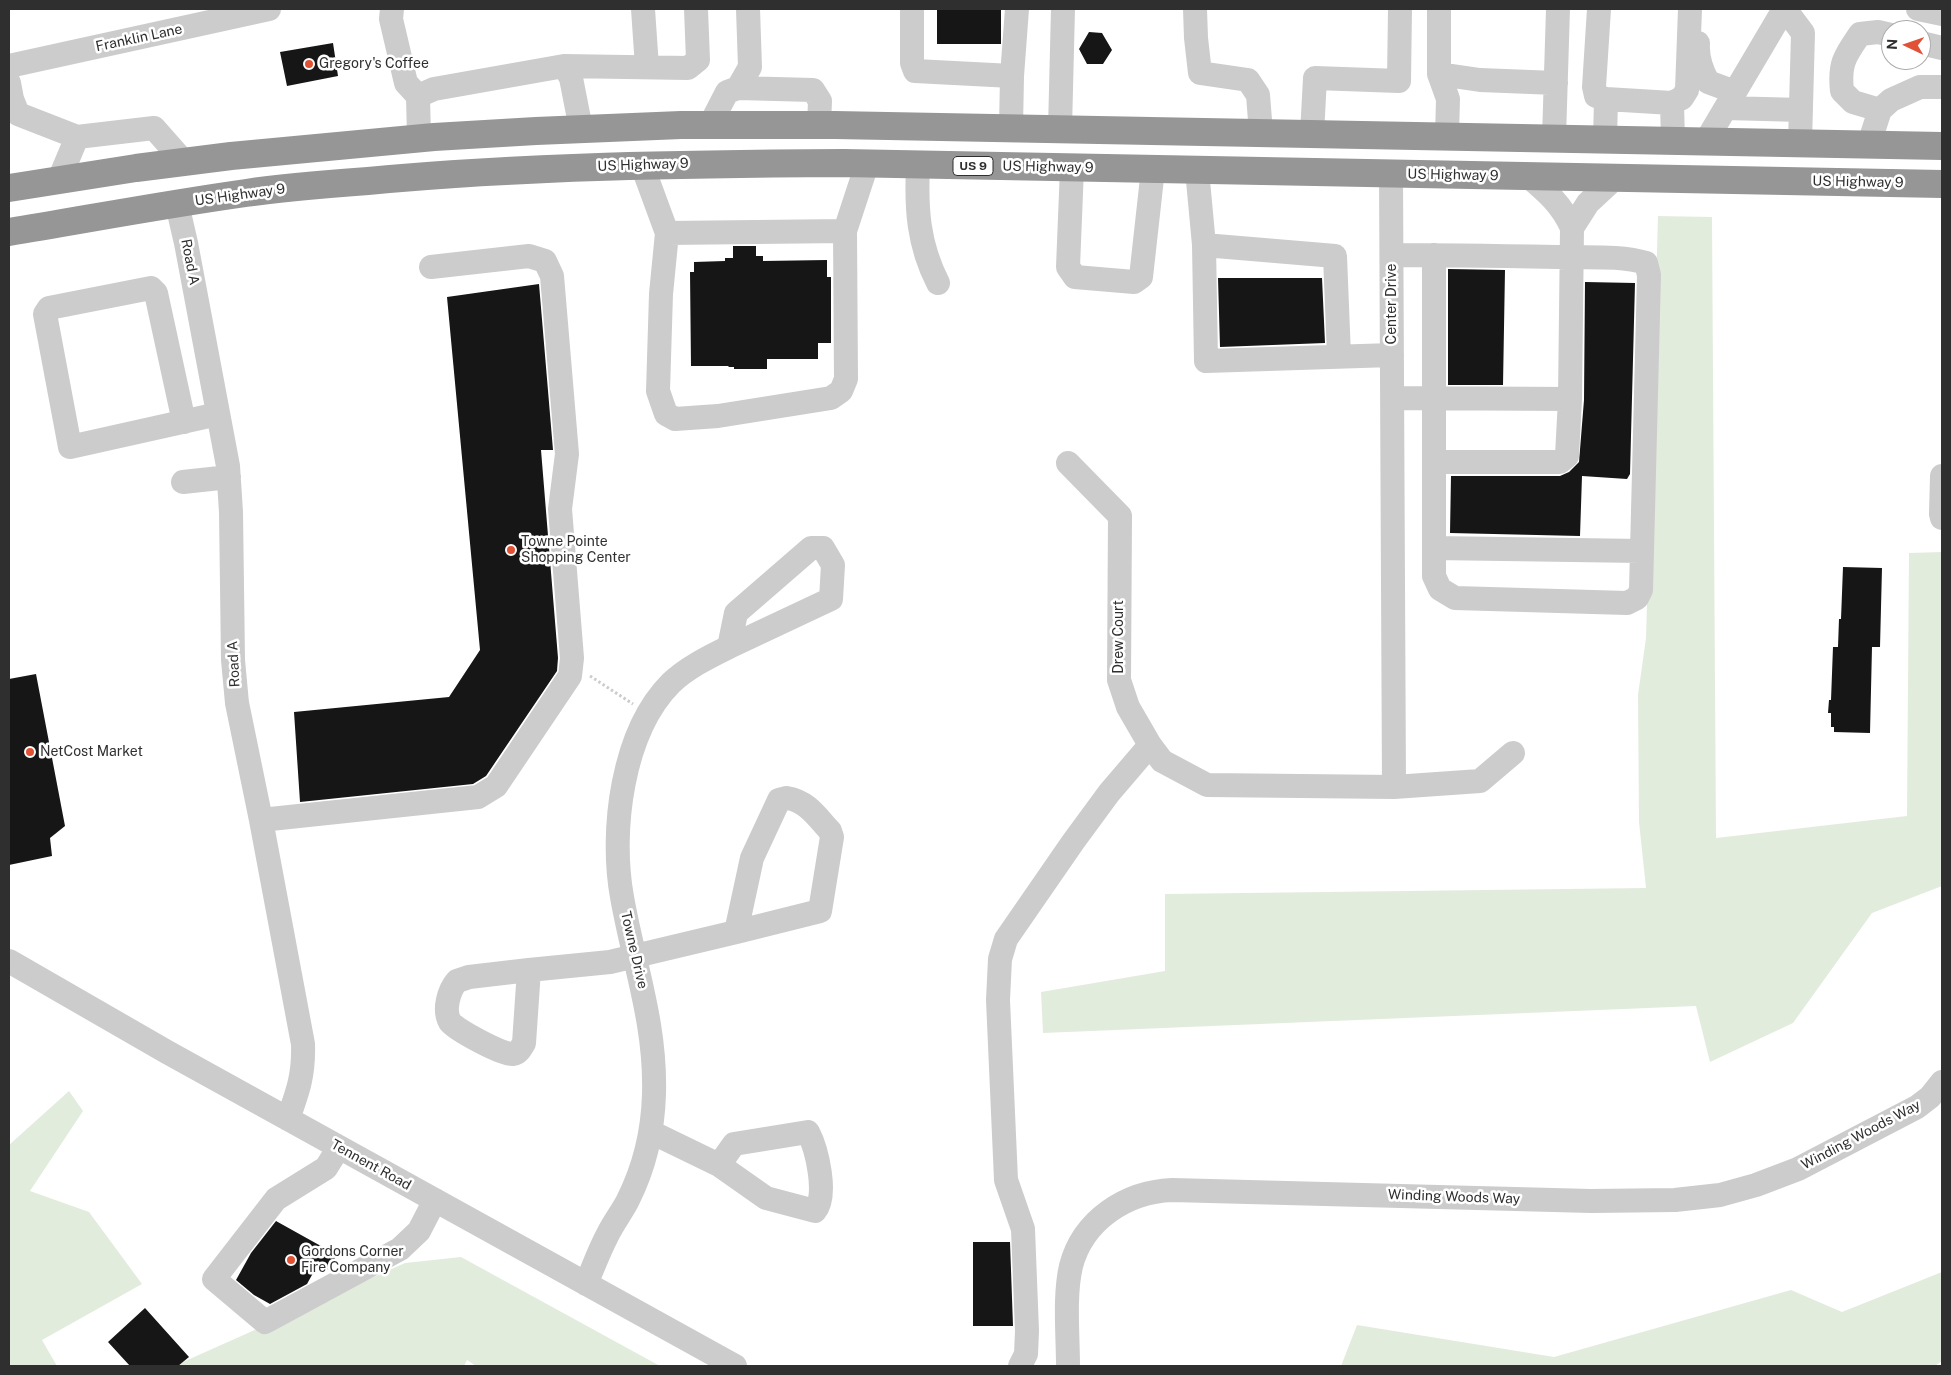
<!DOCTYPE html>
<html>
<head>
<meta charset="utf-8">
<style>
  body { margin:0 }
  #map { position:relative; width:1951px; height:1375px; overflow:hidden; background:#fff; font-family:"Public Sans",sans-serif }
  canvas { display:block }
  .frame { position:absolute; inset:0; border:10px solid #2f2f2f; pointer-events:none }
  .north { position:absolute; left:1881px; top:20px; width:50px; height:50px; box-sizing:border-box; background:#fff; border:1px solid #acacac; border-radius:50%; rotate:273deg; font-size:14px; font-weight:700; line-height:20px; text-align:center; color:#2f2f2f }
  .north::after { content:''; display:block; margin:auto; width:18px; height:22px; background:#e15135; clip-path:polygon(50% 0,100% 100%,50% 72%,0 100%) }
</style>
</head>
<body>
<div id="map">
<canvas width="1951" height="1375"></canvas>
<div class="frame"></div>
<div class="north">N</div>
</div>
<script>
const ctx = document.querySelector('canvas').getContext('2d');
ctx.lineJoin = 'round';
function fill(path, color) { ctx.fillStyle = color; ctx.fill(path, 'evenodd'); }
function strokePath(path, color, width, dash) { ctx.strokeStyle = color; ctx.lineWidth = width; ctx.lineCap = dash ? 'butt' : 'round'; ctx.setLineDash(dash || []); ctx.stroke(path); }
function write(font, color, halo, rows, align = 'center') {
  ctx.font = font + ' "Public Sans",sans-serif'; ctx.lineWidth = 5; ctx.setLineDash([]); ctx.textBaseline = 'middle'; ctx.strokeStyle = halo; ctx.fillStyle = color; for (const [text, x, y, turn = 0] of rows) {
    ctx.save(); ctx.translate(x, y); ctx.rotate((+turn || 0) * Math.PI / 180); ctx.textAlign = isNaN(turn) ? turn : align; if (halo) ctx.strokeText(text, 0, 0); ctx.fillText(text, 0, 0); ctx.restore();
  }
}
fill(new Path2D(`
  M1658,216L1712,217L1716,838L1907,816L1909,553L1942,552V886L1872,913L1793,1023L1710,1062L1696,1006L1043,1033L1041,992L1165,971V894L1646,888L1639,822L1638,695L1646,638Z
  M69,1091L83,1111L30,1191L89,1212L142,1284L42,1340L57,1366H9V1145Z
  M461,1257L660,1366H476L467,1360L464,1366H174L405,1263Z
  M1942,1272V1361L1935,1366H1341L1357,1325L1554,1357L1791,1290L1842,1312Z`), '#e2ecdd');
fill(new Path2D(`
  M937,9H1001V44H937Z
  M1089,32L1102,33L1112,50L1103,64H1087L1079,49Z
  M333,43L338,76L287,86L280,52Z
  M733,246H756V256H763V261L827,260V277H831V343H818V359H767V369H734V367H729L728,366H691L690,272H694V262L725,261V258H733Z
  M1448,269L1505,270L1503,385H1448Z
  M1218,278H1322L1325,343L1220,347Z
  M1585,282L1635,283L1630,474L1627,479L1582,476L1580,536L1450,533L1451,476H1560L1569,472L1579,462L1584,400Z
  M539,284L553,450H541L558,658L557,671L486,776L473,784L300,802L294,712L449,697L480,650L447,297Z
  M1843,567L1882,568L1880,647H1872L1870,733L1834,732V727H1831V713H1828L1829,700H1831L1833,647H1838L1839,619H1841Z
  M36,674L65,826L50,838L52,856L9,865V679Z
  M276,1221L337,1255L328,1270L318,1264L307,1284L270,1304L254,1295L236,1280L251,1253Z
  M973,1242H1010L1013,1326H973Z
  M145,1308L189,1357L178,1366H130L108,1342Z`), '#161616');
strokePath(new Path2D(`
  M590,676L633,704`), '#ccc', 3, [2.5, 2.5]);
strokePath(new Path2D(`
  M392,9L391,19L406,83L418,96L419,138
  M643,9L647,67
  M912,9V63L915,71L1012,76
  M1195,9L1196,38L1200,73L1248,80L1258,95L1261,133
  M1439,9V74L1448,99L1447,136
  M1599,9L1594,87L1596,96L1606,99
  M1785,9L1803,33L1800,143
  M1918,9L1942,14
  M1698,43C1697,57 1701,69 1708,82L1735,92
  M1921,43L1942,48
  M9,66L269,9
  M564,66L571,78L581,129
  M1439,74L1480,80L1556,83
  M9,83L12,99L18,114L77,137L154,128L184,162
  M738,88L750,67L748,9
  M418,96L434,89L564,66L688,68L698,60L696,9
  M1672,103L1673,141
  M1726,108L1801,110
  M1880,110L1853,102L1842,91C1839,63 1845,56 1860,34L1878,32L1891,35
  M710,125L727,92L738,88L813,90L820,101L819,125
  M1011,128L1012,76L1017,9
  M1060,129L1063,9
  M1312,134L1315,78L1399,81L1400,9
  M1554,138L1558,9
  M1605,140L1606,99L1672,103L1682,98L1687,90L1690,9
  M1706,141L1784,9
  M1869,144L1880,110L1891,100L1920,87H1942
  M642,165L667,233L661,294L658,391L666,414L675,419L718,416L831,398L841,391L846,379L845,231L867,164
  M918,165C916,208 918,244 938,283
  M1072,168L1068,267L1075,277L1134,282L1141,277L1153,169
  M1197,170L1204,245L1335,256L1339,356
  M1391,174L1394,787
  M59,180L77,137
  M177,204L186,243L228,466L231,512L233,660L237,703L261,820L303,1044C304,1075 298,1091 288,1119
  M1572,228L1588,203L1615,178
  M667,233L845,231
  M1204,245L1206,361L1392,355
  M1392,255C1448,255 1503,256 1558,257C1585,258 1621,255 1646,263L1649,275L1641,590L1637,598L1627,603L1455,598L1440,589L1434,576V255
  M1393,398L1570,399
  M184,422L156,293L151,288L49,308L45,314L70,447L218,414
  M1434,462H1560L1567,456L1570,399L1572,228C1562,205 1547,192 1528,176
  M1068,463L1120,516L1119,680L1128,707L1150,745L1162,761L1207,785L1394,787L1480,781L1513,753
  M1942,476L1941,514L1942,518
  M183,482L229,477
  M811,548H823L833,565L831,599L729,647L736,613Z
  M1434,548L1642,551
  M787,798C807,801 817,817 830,831L832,837L820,911L736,932L752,858L779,800Z
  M261,820L478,797L496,786L570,676L572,658L560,509L567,454L552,276L545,261L529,256L431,267
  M9,961L167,1052L735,1366
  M529,970L524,1043C521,1048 519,1053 513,1054C504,1056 455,1029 450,1022C443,1010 449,990 457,981L469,977Z
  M529,970L610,962L736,932
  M651,1132L719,1165
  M808,1132C817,1149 828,1196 815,1211L766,1198L719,1165L734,1144Z
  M339,1147L326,1168L276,1199L214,1279L265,1322L400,1249L419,1231L435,1200
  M586,1284C593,1268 599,1251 607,1236C613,1223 622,1212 628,1200C644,1168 653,1130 654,1094C656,1023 634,965 622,897C610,831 622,732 671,683C688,667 709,657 729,647
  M1020,1366L1026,1354L1027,1331L1023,1229L1006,1180L998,1000L1000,959L1006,939L1073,842L1109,793L1150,745
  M1068,1366C1068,1335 1064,1296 1071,1266C1083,1220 1126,1192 1172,1190L1591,1201L1675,1200L1720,1195L1756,1185L1798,1169L1917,1107L1930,1097L1942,1082`), '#ccc', 24);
strokePath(new Path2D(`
  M9,188L136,168L231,156L434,137L536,131L681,125H835L1942,146
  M9,232C88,219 167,204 246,193C286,187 327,184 368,181C526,166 685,164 844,163L1942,184`), '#969696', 28);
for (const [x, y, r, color] of [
  [309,64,5,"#e15135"],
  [511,550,5,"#e15135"],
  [30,752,5,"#e15135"],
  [291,1260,5,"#e15135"]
]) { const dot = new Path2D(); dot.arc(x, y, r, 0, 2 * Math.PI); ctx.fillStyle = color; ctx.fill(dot); strokePath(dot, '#fff', 2); }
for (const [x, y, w] of [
  [973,166,40]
]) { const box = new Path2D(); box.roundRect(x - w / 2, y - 9.5, w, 19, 4); ctx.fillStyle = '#fff'; ctx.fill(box); strokePath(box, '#2f2f2f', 1); }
write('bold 12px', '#2f2f2f', null, [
  ["US 9",973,166]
]);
write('14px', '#2f2f2f', '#fff', [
  ["Franklin Lane",139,38,-12],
  ["US Highway 9",643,165,-2],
  ["US Highway 9",1048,167,1],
  ["US Highway 9",1453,175,1],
  ["US Highway 9",1858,182,1],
  ["US Highway 9",240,195,-8],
  ["Road A",190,262,79],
  ["Center Drive",1392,304,-90],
  ["Drew Court",1119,637,-90],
  ["Road A",234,664,-93],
  ["Towne Drive",634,950,77],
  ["Winding Woods Way",1861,1135,-28],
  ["Tennent Road",371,1165,29],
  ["Winding Woods Way",1454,1197,2]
]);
write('14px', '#2f2f2f', '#fff', [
  ["Gregory's Coffee",319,64],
  ["Towne Pointe",521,542],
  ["Shopping Center",521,558],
  ["NetCost Market",40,752],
  ["Gordons Corner",301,1252],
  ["Fire Company",301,1268]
], 'left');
</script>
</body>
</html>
